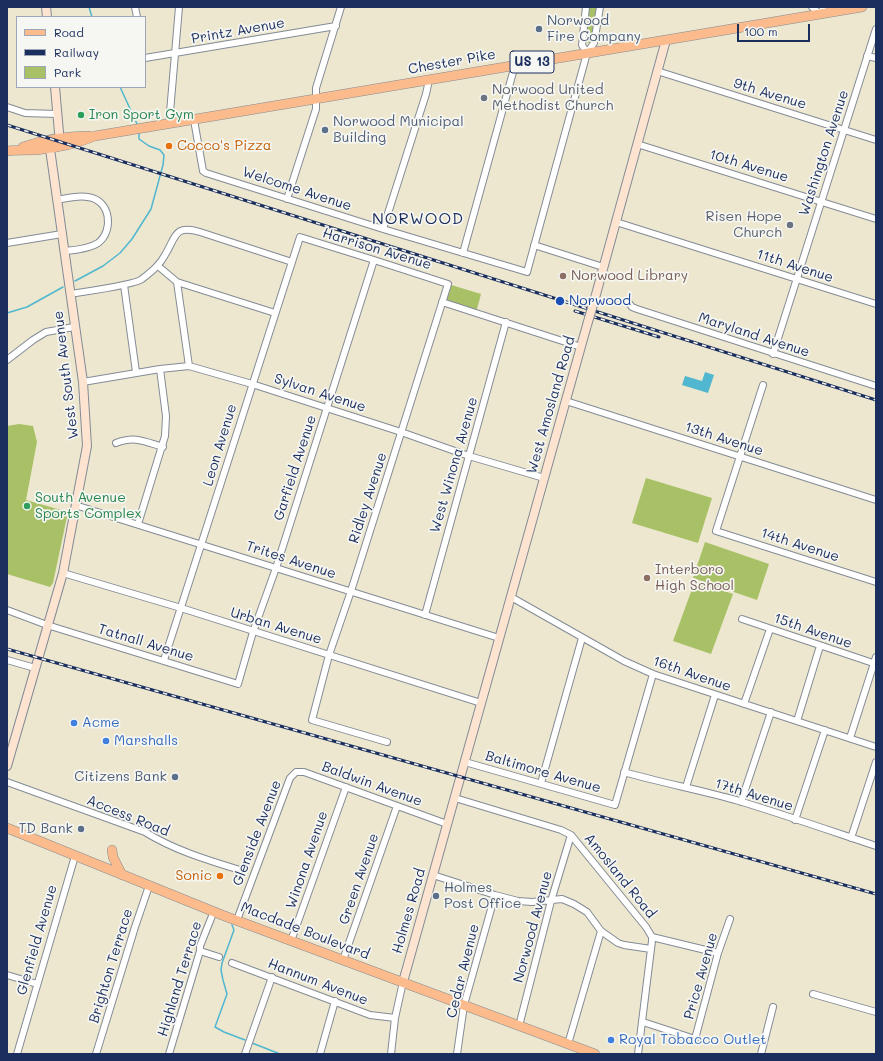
<!DOCTYPE html>
<html>
<head>
<meta charset="utf-8">
<style>
  body { margin:0 }
  #map { position:relative; width:883px; height:1061px; overflow:hidden; background:#ece7ce; font-family:Mali,sans-serif }
  canvas { display:block }
  .frame { position:absolute; inset:0; border:8px solid #1b2f5e; pointer-events:none }
  .legend { position:absolute; left:16px; top:16px; width:130px; height:72px; box-sizing:border-box; background:#f6f6f2; border:1px solid #9ea6b7; margin:0; padding:5px 7px; list-style:none; font-size:12px; color:#1b2f5e }
  .legend li { display:flex; align-items:center; gap:8px; height:20px }
  .legend b { width:20px; border:1px solid #9ea6b7 }
  .scale { position:absolute; left:737px; top:24px; width:73px; height:18px; box-sizing:border-box; border:2px solid #1b2f5e; border-top:0; padding-left:5px; font-size:12px; line-height:14px; white-space:nowrap; color:#1b2f5e; -webkit-text-stroke:3px #f6f6f2; paint-order:stroke }
</style>
</head>
<body>
<div id="map">
<canvas width="883" height="1061"></canvas>
<div class="frame"></div>
<ul class="legend">
<li><b style="height:5px;background:#fbbb8c"></b>Road</li>
<li><b style="height:5px;background:#1b2f5e"></b>Railway</li>
<li><b style="height:11px;background:#a9c166"></b>Park</li>
</ul>
<div class="scale">100 m</div>
</div>
<script>
const ctx = document.querySelector('canvas').getContext('2d');
ctx.lineJoin = 'round';
function fill(path, color) { ctx.fillStyle = color; ctx.fill(path, 'evenodd'); }
function strokePath(path, color, width, dash) { ctx.strokeStyle = color; ctx.lineWidth = width; ctx.lineCap = dash ? 'butt' : 'round'; ctx.setLineDash(dash || []); ctx.stroke(path); }
function write(font, color, halo, rows, align = 'center') {
  ctx.font = font + ' Mali,sans-serif'; ctx.lineWidth = 3.5; ctx.setLineDash([]); ctx.textBaseline = 'middle'; ctx.strokeStyle = halo; ctx.fillStyle = color; for (const [text, x, y, turn = 0] of rows) {
    ctx.save(); ctx.translate(x, y); ctx.rotate((+turn || 0) * Math.PI / 180); ctx.textAlign = isNaN(turn) ? turn : align; if (halo) ctx.strokeText(text, 0, 0); ctx.fillText(text, 0, 0); ctx.restore();
  }
}
fill(new Path2D(`
  M588,7H598L592,42L585,43Z
  M448,284L481,294L476,313L442,302Z
  M19,424L33,426L37,442L26,500L68,512L53,583L50,587L7,574V426Z
  M646,478L712,498L698,543L632,523Z
  M705,542L769,564L757,600L693,578Z
  M695,581L733,594L711,654L673,641Z`), '#a9c166');
fill(new Path2D(`
  M705,372L714,375L708,393L682,385L685,376L702,381Z`), '#51b6d0');
strokePath(new Path2D(`
  M89,7L92,17
  M120,87L138,126
  M75,281L103,266L120,253L132,239L151,209L163,165L164,155L160,150L149,146L139,139V132
  M7,313L27,307L63,287
  M232,925L234,930L222,963L221,970L223,980L227,994L215,1027L224,1032L245,1040
  M252,1043L280,1054`), '#51b6d0', 1.5);
const street = new Path2D(`
  M135,7L137,17
  M586,7L582,45L587,53
  M812,7L820,14L824,7
  M867,56L876,58
  M145,58L336,26
  M657,71L876,140
  M7,107L25,113L57,114
  M194,120L203,171L206,173L383,229L527,272L587,53L594,43L600,7
  M169,124L179,7
  M637,144L876,219
  M287,199L316,109V88L341,7
  M57,200C67,198 78,195 88,197C111,200 114,231 98,243C89,249 75,250 65,251
  M616,222L876,304
  M383,229L426,94L429,80
  M7,243L62,234
  M534,245L603,267
  M463,253L515,65
  M158,266L177,282L189,366
  M177,282L275,313
  M124,285L136,372
  M70,294C82,292 135,285 142,279C151,272 160,265 165,255C176,237 174,224 200,232L292,262
  M442,302L581,347
  M628,302L632,307L637,309L876,386
  M773,354L876,29
  M7,360L33,340L46,332L74,327
  M83,382L160,369L189,366L252,384L401,432L469,456L544,478
  M763,385L716,531L876,582
  M566,401L876,500
  M116,443C135,436 143,441 163,447
  M75,505L499,638
  M138,524L165,436L166,416L160,369
  M63,573L181,608L481,703
  M511,597L624,661L653,674L876,747
  M7,610L47,625L238,684L253,632L276,568L374,260
  M425,615L506,322
  M742,619L876,664
  M7,660L35,668
  M164,660L300,237L374,260L448,284L351,591L329,655L312,720L387,742
  M744,704L770,629
  M797,721L820,646
  M850,738L876,657
  M465,762L615,805L653,674
  M624,772C662,783 701,790 739,801C785,815 831,831 876,846
  M7,782L145,832C174,850 207,860 240,870
  M541,783L582,638
  M686,787L715,695
  M455,798L561,830L571,835L646,927L652,937V941L638,1054
  M741,802L771,712
  M795,820L825,730
  M851,838L876,762
  M433,875L495,895L518,901L532,902L562,899L574,904L587,912L601,931L618,943L624,945L651,949
  M237,920L290,778L296,772H304L447,824
  M652,937L718,953
  M291,941L346,787
  M200,951L219,957
  M343,960L397,806
  M232,963L370,1015L395,1018
  M7,975L37,984
  M813,994L876,1012
  M643,1022L695,1039L718,953L730,919
  M519,1026L551,901L571,835
  M568,1044L601,931
  M17,1054L75,856
  M96,1054L135,927L149,886
  M169,1054L200,951V946L214,911
  M245,1054L272,977
  M320,1054L335,1001
  M391,1054L395,1018L403,982
  M457,1054L464,1005L495,895
  M761,1054L773,1007`);
const secondary = new Path2D(`
  M46,7L47,17
  M55,87L60,144
  M595,298L666,40
  M7,766L63,573L87,446L83,382L49,142
  M403,982L587,325`);
const primary = new Path2D(`
  M23,147C43,140 68,136 89,136
  M7,151C17,150 26,150 36,150C56,148 76,144 95,136L862,7
  M7,828L222,915L595,1054
  M112,850L113,857L122,875`);
strokePath(street, '#848b96', 8);
strokePath(secondary, '#848b96', 10);
strokePath(primary, '#848b96', 10);
strokePath(street, '#fff', 6);
strokePath(secondary, '#fde4d1', 8);
strokePath(primary, '#fbbb8c', 9);
const rail = new Path2D(`
  M7,125L876,400
  M575,311L659,337
  M7,649L876,894`);
strokePath(rail, '#1b2f5e', 3);
strokePath(rail, '#f6f6f2', 1.5, [4.5]);
const secondaryBridge = new Path2D(`
  M587,325L595,298`);
strokePath(secondaryBridge, '#848b96', 10, []);
strokePath(secondaryBridge, '#fde4d1', 8);
for (const [x, y, r, color] of [
  [539,29,4,"#5c6f8a"],
  [484,98,4,"#6b7280"],
  [81,115,4,"#2e9e5b"],
  [325,130,4,"#5c6f8a"],
  [169,146,4,"#e8710a"],
  [790,225,4,"#6b7280"],
  [563,276,4,"#8d6e63"],
  [560,301,5,"#1a4fb4"],
  [27,506,4,"#2e9e5b"],
  [647,578,4,"#8d6e63"],
  [74,723,4,"#3f7fe0"],
  [106,741,4,"#3f7fe0"],
  [175,777,4,"#5c6f8a"],
  [81,829,4,"#5c6f8a"],
  [220,876,4,"#e8710a"],
  [436,896,4,"#5c6f8a"],
  [611,1040,4,"#3f7fe0"]
]) { const dot = new Path2D(); dot.arc(x, y, r, 0, 2 * Math.PI); ctx.fillStyle = color; ctx.fill(dot); strokePath(dot, '#f6f6f2', 1.5); }
for (const [x, y, w] of [
  [532,62,44]
]) { const box = new Path2D(); box.roundRect(x - w / 2, y - 11, w, 22, 3); ctx.fillStyle = '#f6f6f2'; ctx.fill(box); strokePath(box, '#1b2f5e', 1); }
write('bold 13px', '#1b2f5e', null, [
  ["US 13",532,62]
]);
write('14px', '#4e5e75', '#f6f6f2', [
  ["Norwood",547,21],
  ["Fire Company",547,37],
  ["Norwood Municipal",333,122],
  ["Building",333,138],
  ["Citizens Bank",167,777,"right"],
  ["TD Bank",73,829,"right"],
  ["Holmes",444,888],
  ["Post Office",444,904]
], 'left');
write('14px', '#1b2f5e', '#f6f6f2', [
  ["Printz Avenue",238,31,-10],
  ["Chester Pike",452,62,-10],
  ["9th Avenue",770,94,17],
  ["Washington Avenue",824,153,-72],
  ["10th Avenue",749,166,17],
  ["Welcome Avenue",297,189,18],
  ["Harrison Avenue",377,249,17],
  ["11th Avenue",795,266,18],
  ["Maryland Avenue",754,335,18],
  ["West South Avenue",66,375,-97],
  ["Sylvan Avenue",320,393,18],
  ["West Amosland Road",551,405,-74],
  ["13th Avenue",724,439,18],
  ["Leon Avenue",220,445,-73],
  ["West Winona Avenue",454,465,-74],
  ["Garfield Avenue",295,468,-72],
  ["Ridley Avenue",368,498,-72],
  ["14th Avenue",800,545,18],
  ["Trites Avenue",291,560,18],
  ["Urban Avenue",276,626,17],
  ["15th Avenue",813,631,19],
  ["Tatnall Avenue",146,643,17],
  ["16th Avenue",692,674,19],
  ["Baltimore Avenue",543,772,16],
  ["Baldwin Avenue",372,784,20],
  ["17th Avenue",754,795,17],
  ["Access Road",128,816,22],
  ["Glenside Avenue",257,833,-69],
  ["Winona Avenue",307,860,-71],
  ["Amosland Road",620,876,51],
  ["Green Avenue",359,879,-71],
  ["Holmes Road",409,911,-74],
  ["Norwood Avenue",533,927,-75],
  ["Macdade Boulevard",305,931,21],
  ["Glenfield Avenue",37,940,-74],
  ["Brighton Terrace",111,966,-73],
  ["Cedar Avenue",463,971,-76],
  ["Price Avenue",701,976,-74],
  ["Highland Terrace",180,979,-73],
  ["Hannum Avenue",318,982,21]
]);
write('14px', '#5b616d', '#f6f6f2', [
  ["Norwood United",492,90],
  ["Methodist Church",492,106],
  ["Risen Hope",782,217,"right"],
  ["Church",782,233,"right"]
], 'left');
write('14px', '#27864d', '#f6f6f2', [
  ["Iron Sport Gym",89,115],
  ["South Avenue",35,498],
  ["Sports Complex",35,514]
], 'left');
write('14px', '#c56008', '#f6f6f2', [
  ["Cocco's Pizza",177,146],
  ["Sonic",212,876,"right"]
], 'left');
write('14px', '#785e54', '#f6f6f2', [
  ["Norwood Library",571,276],
  ["Interboro",655,570],
  ["High School",655,586]
], 'left');
write('14px', '#164399', '#f6f6f2', [
  ["Norwood",569,301]
], 'left');
write('14px', '#366cbe', '#f6f6f2', [
  ["Acme",82,723],
  ["Marshalls",114,741],
  ["Royal Tobacco Outlet",619,1040]
], 'left');
ctx.letterSpacing = '1px';
write('16px', '#1b2f5e', '#f6f6f2', [
  ["NORWOOD",418,219]
]);
ctx.letterSpacing = '0px';
</script>
</body>
</html>
